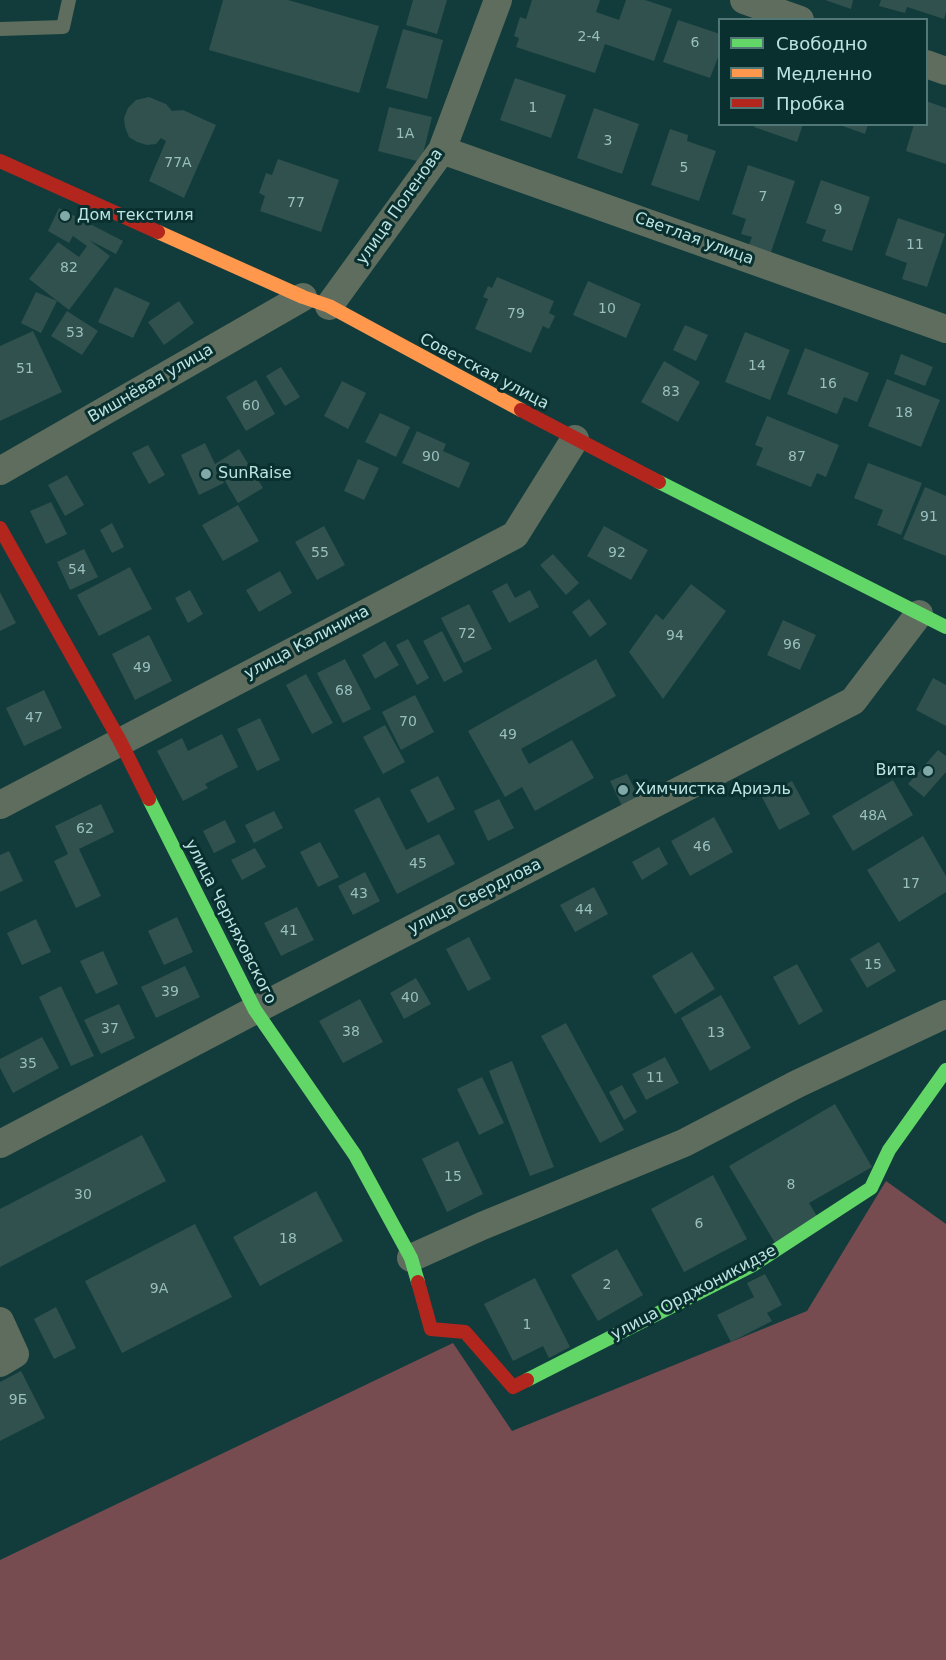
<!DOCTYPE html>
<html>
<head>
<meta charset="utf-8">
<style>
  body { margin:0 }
  #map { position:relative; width:946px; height:1660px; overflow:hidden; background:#123c3b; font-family:"DejaVu Sans",sans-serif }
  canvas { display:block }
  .legend { position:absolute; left:718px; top:18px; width:210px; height:108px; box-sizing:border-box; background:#092f2f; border:2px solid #517777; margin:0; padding:8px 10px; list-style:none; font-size:18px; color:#bce4e3 }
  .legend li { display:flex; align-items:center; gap:12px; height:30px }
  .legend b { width:30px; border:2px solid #517777 }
</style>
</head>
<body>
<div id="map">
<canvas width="946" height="1660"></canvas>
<ul class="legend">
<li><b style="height:8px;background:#63d668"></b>Свободно</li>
<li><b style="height:8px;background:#ff974d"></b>Медленно</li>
<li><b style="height:8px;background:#b3261e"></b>Пробка</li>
</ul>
</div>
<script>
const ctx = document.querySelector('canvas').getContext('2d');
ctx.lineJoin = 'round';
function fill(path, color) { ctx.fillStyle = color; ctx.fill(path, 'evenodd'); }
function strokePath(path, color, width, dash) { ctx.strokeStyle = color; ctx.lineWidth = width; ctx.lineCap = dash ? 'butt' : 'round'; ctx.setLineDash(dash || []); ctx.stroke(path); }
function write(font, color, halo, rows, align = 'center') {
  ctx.font = font + ' "DejaVu Sans",sans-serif'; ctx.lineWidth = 6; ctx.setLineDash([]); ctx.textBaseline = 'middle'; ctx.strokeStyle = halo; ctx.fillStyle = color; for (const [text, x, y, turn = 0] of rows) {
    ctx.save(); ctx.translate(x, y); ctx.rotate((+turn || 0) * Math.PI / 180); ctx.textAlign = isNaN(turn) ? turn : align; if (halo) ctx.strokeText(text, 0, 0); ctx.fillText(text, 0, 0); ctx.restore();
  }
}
fill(new Path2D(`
  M886,1181L946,1224V1660H0V1560L453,1343L512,1431L807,1311Z`), '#764c51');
fill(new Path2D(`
  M223,0H288L379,26L359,93L209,50Z
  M413,0H447L437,34L406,25Z
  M532,0H600L596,12L619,20L626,0H645L672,9L654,61L605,44L595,73L516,47L519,38L514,36L520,17L526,19Z
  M825,0H853L851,9Z
  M881,0H946V12L944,19L907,7L905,13L879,6Z
  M678,20L720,34V52L710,78L663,62Z
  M403,29L443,40L427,99L386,88Z
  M515,78L566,95L551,138L500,120Z
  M149,97L166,104L172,111L183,110L216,125L184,198L149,181L166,141L161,138L156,144L147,145L137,142L129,137L125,127L124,118L128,108L136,100Z
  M926,101L946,108V164L906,151L914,124H926Z
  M389,107L432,117L421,162L378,151Z
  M594,108L639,124L622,174L577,158Z
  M755,124H803L797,142L754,127Z
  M837,124H868L865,134Z
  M670,129L688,135L687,141L716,151L699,201L651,185Z
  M278,159L339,180L321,232L260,211L265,196L259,193L266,173L272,175Z
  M748,165L795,181L769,258L747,250L752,237L741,234L746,219L732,214Z
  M821,180L870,197L852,251L822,241L826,230L806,223Z
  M59,208L123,241L116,254L89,240L110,256L69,310L29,279L58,242L79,257L87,246L73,236L69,243L48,231Z
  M898,218L945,234L927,287L902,279L907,263L885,255Z
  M497,277L554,301L549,313L555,316L549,329L543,326L531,353L475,329L488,299L483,297L488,286L492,288Z
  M588,281L641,304L626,338L573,315Z
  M115,287L150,303L133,338L98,322Z
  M36,292L57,301L41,333L21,323Z
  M179,301L194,323L164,345L148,322Z
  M67,311L98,331L82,355L51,336Z
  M685,325L708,335L696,361L673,350Z
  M33,331L62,392L0,421V346Z
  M745,332L790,350L770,400L725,382Z
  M805,348L869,373L857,402L844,397L837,414L787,394Z
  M901,354L933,367L925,386L894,374Z
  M664,361L700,382L678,422L641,402Z
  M281,367L300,397L285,406L266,376Z
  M887,379L940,400L921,447L868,426Z
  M256,380L275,414L246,431L226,397Z
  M342,381L366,393L348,429L324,416Z
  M380,413L410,427L396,457L365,442Z
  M767,416L839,445L826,477L817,473L811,487L756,465L763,448L755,445Z
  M417,431L446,444L443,451L470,463L459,488L402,463Z
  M205,443L215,464L239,449L263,488L238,503L216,466L224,483L199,495L181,455Z
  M148,445L165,475L149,484L132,453Z
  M358,459L379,468L364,500L344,491Z
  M868,463L922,483L901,535L877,525L883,510L854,498Z
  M67,475L84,505L65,516L48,485Z
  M925,487L946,496V556L903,539Z
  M51,502L67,534L46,544L30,511Z
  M238,505L259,541L223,561L202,525Z
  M112,523L124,547L112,553L100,530Z
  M324,526L345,565L317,580L295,542Z
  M604,526L648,550L631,580L587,556Z
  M84,549L98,577L70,590L57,562Z
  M553,554L579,583L566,595L540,565Z
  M130,567L152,609L99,636L77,595Z
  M280,571L292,593L259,612L246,590Z
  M507,583L515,598L530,590L539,607L509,623L492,591Z
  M691,584L726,611L663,699L629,652L656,614L663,620Z
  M190,590L203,614L188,623L175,598Z
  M0,592L16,623L0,631Z
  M589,599L607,624L590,637L572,612Z
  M469,604L492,649L464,663L441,618Z
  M783,620L816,635L800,670L767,655Z
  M442,631L463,672L444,682L423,641Z
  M149,635L172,681L135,700L112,654Z
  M408,639L429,678L417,685L396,645Z
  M385,641L399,665L375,679L362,655Z
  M345,659L371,709L343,723L317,673Z
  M596,659L616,696L521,749L529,764L572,740L594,778L535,811L522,787L505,797L468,731Z
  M306,674L333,723L312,734L286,685Z
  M933,678L946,685V726L916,710Z
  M44,690L62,728L24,746L6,708Z
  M415,695L434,732L401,750L382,712Z
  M260,718L280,760L257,771L237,729Z
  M385,725L405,762L383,774L363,737Z
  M222,734L238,767L205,784L208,788L183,801L157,751L182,738L188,751Z
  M938,750L946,756V772L924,797L908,784Z
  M627,774L639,798L622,806L610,781Z
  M438,776L455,809L428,823L410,790Z
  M893,780L913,815L853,851L832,816Z
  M792,781L810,814L779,830L762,797Z
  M379,797L406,850L439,834L455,864L397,894L354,810Z
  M499,799L514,828L488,841L474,811Z
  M101,804L114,832L79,849L101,896L76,908L54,861L68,854L55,826Z
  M274,811L283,828L254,843L245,825Z
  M714,817L733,852L690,876L671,841Z
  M225,820L236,842L214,853L203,831Z
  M923,836L946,876V892L899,922L867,870Z
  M320,842L339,877L318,887L300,852Z
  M659,847L668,864L642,880L632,862Z
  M255,848L266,867L242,880L231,860Z
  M9,851L23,881L0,892V855Z
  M365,872L380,901L353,915L338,886Z
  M594,887L608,914L575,932L560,905Z
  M297,907L314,940L281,956L264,923Z
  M177,917L193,952L164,965L148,931Z
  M36,919L51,952L22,965L7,933Z
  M469,937L491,979L468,991L446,949Z
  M879,942L896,971L867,988L850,959Z
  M103,951L118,984L96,994L80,961Z
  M692,952L715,989L675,1014L652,976Z
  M797,964L823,1011L799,1025L773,977Z
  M185,966L200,997L156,1018L141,987Z
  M416,978L431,1004L404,1019L390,993Z
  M61,986L94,1056L71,1066L39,997Z
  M721,995L751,1048L710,1071L681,1018Z
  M360,999L383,1042L343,1063L319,1021Z
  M119,1004L135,1038L101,1054L84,1020Z
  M566,1023L624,1130L600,1143L541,1036Z
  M42,1037L59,1068L13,1093L0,1068V1059Z
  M665,1057L679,1083L646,1100L632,1074Z
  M512,1061L554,1167L530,1176L489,1071Z
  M482,1077L504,1123L479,1135L457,1089Z
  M622,1085L637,1112L624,1120L609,1092Z
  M835,1104L872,1167L809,1203L818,1218L775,1243L729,1166Z
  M142,1135L166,1181L0,1267V1209Z
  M458,1141L483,1194L447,1212L422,1159Z
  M713,1175L747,1239L684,1272L651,1209Z
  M316,1191L343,1241L260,1286L233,1237Z
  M195,1224L232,1297L122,1353L85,1281Z
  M617,1249L643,1295L598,1321L571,1275Z
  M765,1274L782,1305L767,1313L772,1321L731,1342L717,1315L754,1297L747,1283Z
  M535,1278L570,1347L549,1358L543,1346L513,1361L484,1304Z
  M56,1307L76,1348L54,1359L34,1319Z
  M21,1371L45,1418L0,1441V1382Z`), '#30514d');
strokePath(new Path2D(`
  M0,29L63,27L69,0`), '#5e6d5e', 14);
strokePath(new Path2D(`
  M744,0L800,20
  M926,64L946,71
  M442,150L946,329
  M329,306L442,150L498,0
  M0,471L303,297
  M0,805L515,535L575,439
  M0,1144L255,1010L853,701L919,614
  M411,1258L482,1226L684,1143L797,1084L946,1014
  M0,1321L15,1354L0,1363`), '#5e6d5e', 28);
strokePath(new Path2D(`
  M659,482L946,627
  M149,799L255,1010L355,1155L411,1258L418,1282
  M527,1380L753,1265L871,1188L889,1150L946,1070`), '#63d668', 14);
strokePath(new Path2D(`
  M158,232L303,297L329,306L521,410`), '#ff974d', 14);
strokePath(new Path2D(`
  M0,161L158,232
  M521,410L659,482
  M0,528L120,741L149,799
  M418,1282L431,1329L465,1332L513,1387L527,1380`), '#b3261e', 14);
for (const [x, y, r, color] of [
  [65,216,6,"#80a9a8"],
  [206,474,6,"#80a9a8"],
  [928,771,6,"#80a9a8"],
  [623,790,6,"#80a9a8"]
]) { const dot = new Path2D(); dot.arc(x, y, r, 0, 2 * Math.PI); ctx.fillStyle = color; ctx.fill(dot); strokePath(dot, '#092f2f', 2); }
write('14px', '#99bfbe', null, [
  ["2-4",589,37],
  ["6",695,43],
  ["1",533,108],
  ["1А",405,134],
  ["3",608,141],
  ["77А",178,163],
  ["5",684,168],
  ["7",763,197],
  ["77",296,203],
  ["9",838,210],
  ["11",915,245],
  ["82",69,268],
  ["10",607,309],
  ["79",516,314],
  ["53",75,333],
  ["14",757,366],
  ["51",25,369],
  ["16",828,384],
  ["83",671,392],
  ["60",251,406],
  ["18",904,413],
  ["90",431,457],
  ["87",797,457],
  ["91",929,517],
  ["55",320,553],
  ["92",617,553],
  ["54",77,570],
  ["72",467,634],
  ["94",675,636],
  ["96",792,645],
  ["49",142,668],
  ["68",344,691],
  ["47",34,718],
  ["70",408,722],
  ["49",508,735],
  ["48А",873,816],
  ["62",85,829],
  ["46",702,847],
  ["45",418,864],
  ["17",911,884],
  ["43",359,894],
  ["44",584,910],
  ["41",289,931],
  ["15",873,965],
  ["39",170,992],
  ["40",410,998],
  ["37",110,1029],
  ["38",351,1032],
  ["13",716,1033],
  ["35",28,1064],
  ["11",655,1078],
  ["15",453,1177],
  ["8",791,1185],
  ["30",83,1195],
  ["6",699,1224],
  ["18",288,1239],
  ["2",607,1285],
  ["9А",159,1289],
  ["1",527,1325],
  ["9Б",18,1400]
]);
write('16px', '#bce4e3', '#092f2f', [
  ["улица Поленова",400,207,-55],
  ["Светлая улица",694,239,20],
  ["Советская улица",484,372,28],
  ["Вишнёвая улица",151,384,-30],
  ["улица Калинина",307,643,-28],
  ["улица Свердлова",475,897,-27],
  ["улица Черняховского",230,922,63],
  ["улица Орджоникидзе",694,1293,-28]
]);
write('16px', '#bce4e3', '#092f2f', [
  ["Дом текстиля",77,216],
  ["SunRaise",218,474],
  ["Вита",916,771,"right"],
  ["Химчистка Ариэль",635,790]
], 'left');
</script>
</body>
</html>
